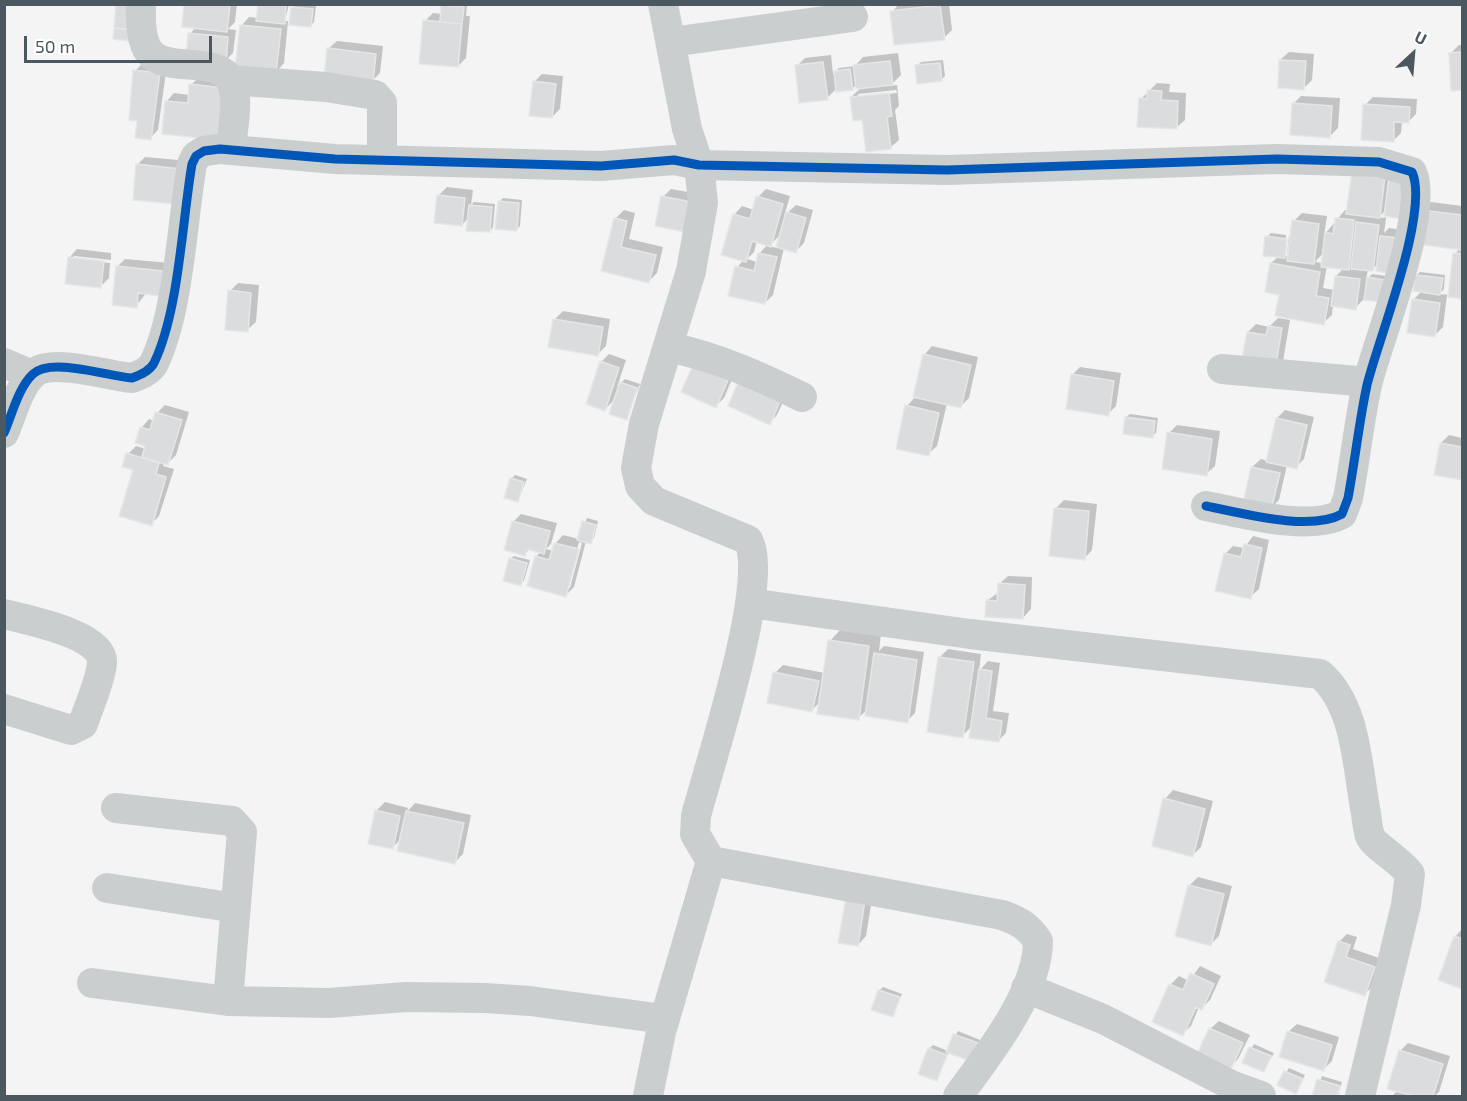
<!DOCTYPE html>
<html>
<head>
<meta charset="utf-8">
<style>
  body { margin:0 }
  #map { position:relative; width:1467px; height:1101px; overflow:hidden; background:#f4f4f4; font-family:"Exo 2",sans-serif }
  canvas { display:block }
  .frame { position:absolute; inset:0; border:6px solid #4c585f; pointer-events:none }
  .north { position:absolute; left:1383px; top:24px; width:60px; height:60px; -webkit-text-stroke:4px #fff; paint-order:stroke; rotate:26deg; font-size:16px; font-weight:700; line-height:24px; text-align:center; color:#4c585f }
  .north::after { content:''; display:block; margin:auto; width:21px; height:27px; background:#4c585f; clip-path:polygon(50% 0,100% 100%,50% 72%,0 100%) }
  .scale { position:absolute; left:24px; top:36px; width:188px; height:27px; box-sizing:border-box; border:3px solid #4c585f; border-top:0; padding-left:8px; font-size:18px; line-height:21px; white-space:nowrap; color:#4c585f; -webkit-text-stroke:4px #fff; paint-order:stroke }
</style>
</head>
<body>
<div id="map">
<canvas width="1467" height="1101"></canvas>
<div class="frame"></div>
<div class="north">U</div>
<div class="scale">50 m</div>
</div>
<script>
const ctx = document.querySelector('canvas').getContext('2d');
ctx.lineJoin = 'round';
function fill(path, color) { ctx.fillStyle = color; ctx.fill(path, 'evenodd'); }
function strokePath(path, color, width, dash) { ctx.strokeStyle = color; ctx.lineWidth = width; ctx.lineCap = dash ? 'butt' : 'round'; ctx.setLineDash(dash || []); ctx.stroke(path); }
fill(new Path2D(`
  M186,4H237L235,22L228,29L236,30L233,53L225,61L190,34L196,27Z
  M260,4H289L285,21H288L284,63L276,72L241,26L249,17L258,18Z
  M296,4L316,6L314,22L311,25L292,8Z
  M467,4L466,16H470L466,58L458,66L425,21L433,13L442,14L444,4Z
  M899,4H949L952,30L944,38L892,12Z
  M337,41L383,46L380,73L372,81L328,49Z
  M1459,45H1462V89H1453L1450,54Z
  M1289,52L1314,54L1312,80L1304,88L1280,60Z
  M898,53L901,75L890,86L897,85L899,106L895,110L899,140L890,148L851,97L862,87L857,84L852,89L837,88L827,98L797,66L805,58L831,55L833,74L839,68L855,66L863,57ZM896,90L897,93L858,97V94Z
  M943,60L945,76L941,80L917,66L921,62Z
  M143,63L167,65L158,130L150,138L138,120L135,71Z
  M542,74L563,76L560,109L552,117L534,82Z
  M199,77L231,80L226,130L166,102L174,93L190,95L191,85Z
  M1157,83L1170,84L1169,92L1186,93L1185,120L1176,128L1141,99Z
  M1301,96L1340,98L1338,128L1330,136L1293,104Z
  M1373,97L1417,99L1416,114L1408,122L1402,121L1401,133L1393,141L1365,105Z
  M145,157L189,161L134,198L137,165Z
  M1393,167L1384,233L1389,228L1407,231L1372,270L1368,269L1366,280L1372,274L1387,276L1381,301L1364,299L1355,308L1333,305L1332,315L1323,323L1280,294L1271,263L1279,256L1267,237L1271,233L1286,235L1284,255L1289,257L1290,251L1287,254L1289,235L1292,236L1294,221L1302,213L1327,216L1324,235L1345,210L1348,211ZM1386,210L1385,218L1379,217ZM1324,252L1323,263L1315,262ZM1327,266L1344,268L1336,276L1335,290L1323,288Z
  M447,187L473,190L471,205L474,202L495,204L493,227L490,231L469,217L462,225L439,195Z
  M671,189L699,194L693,223L663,197Z
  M766,189L790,196L784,216L796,205L813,210L804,243L796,251L784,248L773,295L765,303L737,267L744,260L734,215L742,206L754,210L758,197ZM781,234L777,248L769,246ZM757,241L768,244L759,254L757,262L747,259L754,252Z
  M503,198L522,200L520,226L516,230L499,202Z
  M1431,202L1462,206V297L1447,295L1443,327L1435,335L1413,300L1422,291L1416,276L1420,272L1445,275L1444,289L1439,294L1450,295L1455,254L1460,248L1423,210Z
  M624,210L635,213L629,239L663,247L657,273L649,281L603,270L616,218Z
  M77,249L111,253V260L74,256V259L110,263L109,278L101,286L69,258Z
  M125,259L170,263L136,306L117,267Z
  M238,283L259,285L256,322L247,330L230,291Z
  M563,311L610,319L606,346L598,354L554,320Z
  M1278,318L1290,320L1283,361L1274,369L1248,332L1256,324L1269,327Z
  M932,346L978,357L969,398L961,406L947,403L937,446L928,454L907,406L916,396L924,355Z
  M609,354L626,360L617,387L625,379L640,384L626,418L617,397L605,409L601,362Z
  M702,358L735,372L724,398L716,406Z
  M1080,367L1121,373L1116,406L1108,414L1072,375Z
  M750,371L789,388L777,415L769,423Z
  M165,405L189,412L176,455L168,463L164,462L163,466L174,469L159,516L151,524L135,469L128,454L136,446L146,449L141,428L149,419L154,421L157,413Z
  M1285,410L1314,417L1304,459L1296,467L1287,465L1279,500L1271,508L1252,467L1261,459L1268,461L1277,418Z
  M1130,414L1158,418L1156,433L1152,436L1126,417Z
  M1177,425L1220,431L1215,466L1206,474L1169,433Z
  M1449,435L1462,438V479L1436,474L1441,443Z
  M515,475L527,479L518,500L511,479Z
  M1064,500L1097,504L1092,550L1084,559L1056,508Z
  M521,514L557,523L551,544L546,549L553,551L555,544L563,535L579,539L587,518L598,521L594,538L590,542L586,541L574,587L566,595L536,557L541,551L530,549L525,554L513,522ZM579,542L582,543L570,588H567Z
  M1253,536L1269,540L1259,589L1250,597L1225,554L1233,546L1244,548Z
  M514,556L530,560L524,581L521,584L510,559Z
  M1008,576L1032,577L1031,609L1023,618L988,600L999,592V584Z
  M842,628L881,634L879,651L884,646L924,652L915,713L907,721L868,709L858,718L820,702L812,710L775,673L783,665L825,673L830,641Z
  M948,649L981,654L979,671L988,661L1000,663L993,711L1009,713L1006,733L998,741L972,726L962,736L939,658Z
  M1173,790L1213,801L1201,847L1193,855L1165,799Z
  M385,802L408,808L407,812L415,803L471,815L463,854L455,862L401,839L392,848L376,811Z
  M1198,877L1232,886L1219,936L1211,944L1177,935L1190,885Z
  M873,893L866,936L858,945L847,898Z
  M1462,929V987L1440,979L1455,937Z
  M1347,934L1357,937L1353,949L1382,959L1372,987L1364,995L1326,981L1339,942Z
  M1200,966L1221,976L1210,1000L1202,1008L1199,1007L1191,1026L1182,1034L1154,1021L1170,985L1179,976L1189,981Z
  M883,987L902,994L892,1015L879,991Z
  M1219,1021L1250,1035L1238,1059L1230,1067L1210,1029Z
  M1297,1024L1339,1037L1332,1061L1324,1069L1288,1032Z
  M958,1031L980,1040L974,1056L949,1052L936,1080L929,1049L933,1045L948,1051Z
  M1408,1043L1450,1056L1439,1092L1435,1096H1392L1398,1090L1400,1051Z
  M1254,1044L1274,1053L1264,1070L1244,1062Z
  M1289,1068L1305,1075L1296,1092L1279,1084Z
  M1322,1076L1342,1082L1338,1096H1314Z`), '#0003');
const building = new Path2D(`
  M116,4H136L134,30L114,28Z
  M184,4H230L227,32L182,27Z
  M258,4H286L285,24L256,21Z
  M441,5L464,7L462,24L440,22Z
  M940,5L945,40L894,45L890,11Z
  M291,7L313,9L311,27L289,25Z
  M423,20L462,24L458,67L419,64Z
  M240,25L281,29L276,73L235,69Z
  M114,28L129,30L128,41L113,39Z
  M188,33L228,37L226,63L186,59Z
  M327,48L376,54L373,82L324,77Z
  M1462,52V90L1451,91L1449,53Z
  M1279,60L1306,61L1304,90L1278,88Z
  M890,61L893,85L856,89L853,65Z
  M823,62L828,100L799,103L795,65Z
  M940,63L942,81L917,84L915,65Z
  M850,69L853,90L836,92L834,71Z
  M133,70L160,73L151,140L135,138L137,121L129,120Z
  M533,81L556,84L552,118L529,116Z
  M189,84L224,88L219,140L162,134L165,101L188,103Z
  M1147,90L1162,91L1161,100L1178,101L1177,129L1137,127L1139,98L1147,99Z
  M889,93L892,116L887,117L891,149L866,152L862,120L853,121L850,97Z
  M1292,103L1332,106L1330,138L1290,135Z
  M1363,104L1410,107L1409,123L1394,122V142L1361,140Z
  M136,164L181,169L178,204L133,200Z
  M1352,171L1385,175L1380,218L1346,214Z
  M1389,177L1407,179L1402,219L1384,216Z
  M437,195L465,198L462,226L434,223Z
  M661,196L691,202L685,232L655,226Z
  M756,196L783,204L771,247L752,241L746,262L721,255L733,214L750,219Z
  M498,201L519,203L517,231L495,229Z
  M469,205L492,207L490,232L466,231Z
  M1421,210L1462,215V250L1417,244Z
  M786,212L806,218L796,253L776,247Z
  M614,218L627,221L621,247L656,255L649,283L601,271Z
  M1335,218L1354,220L1349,270L1321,267L1325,232L1333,234Z
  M1292,220L1319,224L1314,264L1287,261Z
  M1356,222L1379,225L1373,271L1351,269Z
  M1265,236L1287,239L1285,258L1263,256Z
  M1380,236L1400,238L1395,274L1376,271Z
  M758,253L777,257L765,304L728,296L735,266L754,271Z
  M1453,253L1462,254V299L1448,297Z
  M68,257L104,261L101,288L65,284Z
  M1270,263L1320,272L1316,296L1329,298L1324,325L1275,316L1279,295L1265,292Z
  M116,266L163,271L160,296L138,293L137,308L112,305Z
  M1415,275L1443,278L1440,295L1413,291Z
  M1335,276L1360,279L1356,310L1331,306Z
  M1367,277L1384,280L1382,302L1364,300Z
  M228,290L251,293L248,332L225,330Z
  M1412,299L1440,303L1435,337L1407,333Z
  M553,319L603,327L598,356L548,347Z
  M1268,326L1282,328L1275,370L1241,364L1247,332L1266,335Z
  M923,354L971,365L961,408L913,397Z
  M600,361L619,368L605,411L586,404Z
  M693,365L728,380L716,408L681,392Z
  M1071,374L1114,381L1109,416L1066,409Z
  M740,378L782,396L770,425L728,406Z
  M620,382L637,388L627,420L609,414Z
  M905,405L939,413L929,456L896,449Z
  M155,412L182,420L168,465L142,457L145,446L135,443L140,427L150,430Z
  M1125,417L1155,421L1153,438L1123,434Z
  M1276,418L1307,425L1297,469L1266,462Z
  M1167,432L1212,439L1207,476L1162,469Z
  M1440,443L1462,447V480L1434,475Z
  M126,453L159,463L156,474L166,477L152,526L119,516L133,470L122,467Z
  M1251,467L1280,473L1271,510L1243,503Z
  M510,478L524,482L518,502L504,498Z
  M1054,508L1089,511L1085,560L1049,556Z
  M512,521L550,531L544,554L527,549L525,556L504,550Z
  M582,521L596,525L591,544L577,540Z
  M554,543L579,549L566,597L527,586L535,556L549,560Z
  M1244,544L1262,548L1251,599L1215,591L1224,553L1241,557Z
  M509,558L527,563L521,586L503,581Z
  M998,583L1025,585L1023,619L985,617L986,600L997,601Z
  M828,640L869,646L859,720L817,714Z
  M874,653L917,660L908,723L865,716Z
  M938,657L974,662L963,738L927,732Z
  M979,669L992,671L986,718L1002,721L999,742L969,738Z
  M773,672L819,681L812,712L767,703Z
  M1163,798L1205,809L1193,857L1152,846Z
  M375,810L400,816L393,849L368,844Z
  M406,811L464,823L455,864L397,851Z
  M1188,885L1224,894L1211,946L1175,936Z
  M846,897L865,900L858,946L838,943Z
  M1454,936L1462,939V989L1438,980Z
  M1338,941L1350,945L1346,957L1375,967L1365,996L1324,982Z
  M1190,973L1214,984L1202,1010L1196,1007L1183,1036L1152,1022L1169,984L1183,990Z
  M878,990L900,997L893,1017L871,1010Z
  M1209,1028L1243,1043L1231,1069L1197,1054Z
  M1287,1031L1332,1045L1324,1071L1279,1057Z
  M953,1034L978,1043L970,1061L946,1052Z
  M1249,1047L1271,1056L1264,1072L1242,1063Z
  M928,1048L947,1055L937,1081L918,1074Z
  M1399,1050L1443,1064L1433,1096H1414L1387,1089Z
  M1284,1071L1303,1079L1296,1094L1277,1085Z
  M1317,1079L1340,1086L1337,1096H1312Z`);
fill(building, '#dbdcdd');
strokePath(building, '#e5e6e6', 1.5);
strokePath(new Path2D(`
  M141,4C141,16 140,30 144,41C154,80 215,51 231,81C240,100 232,130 231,150
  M663,4L687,129L699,165L703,203L691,271L644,424L636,468L640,486L654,501L748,540C771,580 709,765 696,816L695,834L711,861L1002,915C1019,921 1028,926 1038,941C1038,993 988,1055 958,1096
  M671,42L853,17
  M230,80L326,87L375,95L382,103V160
  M669,347C719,358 757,375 802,397
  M4,363L32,375
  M1222,369L1368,382
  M4,433C12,415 18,388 33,374C51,357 107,376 132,378C140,375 150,371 154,363C179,311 182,222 192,164L196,156L204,151L220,149L335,159L601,166L674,160L699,165L947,170L1277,159L1379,162L1412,172C1430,211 1378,340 1367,385C1359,422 1355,461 1348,498L1342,514C1310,532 1242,513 1206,506
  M750,603L970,634L1320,674C1356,705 1357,764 1365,808C1367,817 1367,828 1370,836C1375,847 1400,860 1410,874L1406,905L1360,1096
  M4,614C26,620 104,634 102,663C100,683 89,705 83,724L71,730L4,709
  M116,808L232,821L242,832L228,1001L329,1003L406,997L485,998L530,1001L664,1019
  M107,888L236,908
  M92,983L228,1001
  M1026,988L1103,1019L1231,1085L1261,1096
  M648,1096L661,1032L711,861`), '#cbcecf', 30);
strokePath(new Path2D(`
  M4,433C12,415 18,388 33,374C51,357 107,376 132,378C140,375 150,371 154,363C179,311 182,222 192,164L196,156L204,151L220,149L335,159L601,166L674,160L699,165L947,170L1277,159L1379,162L1412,172C1430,211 1378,340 1367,385C1359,422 1355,461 1348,498L1342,514C1310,532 1242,513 1206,506`), '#0057b8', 9);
</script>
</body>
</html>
